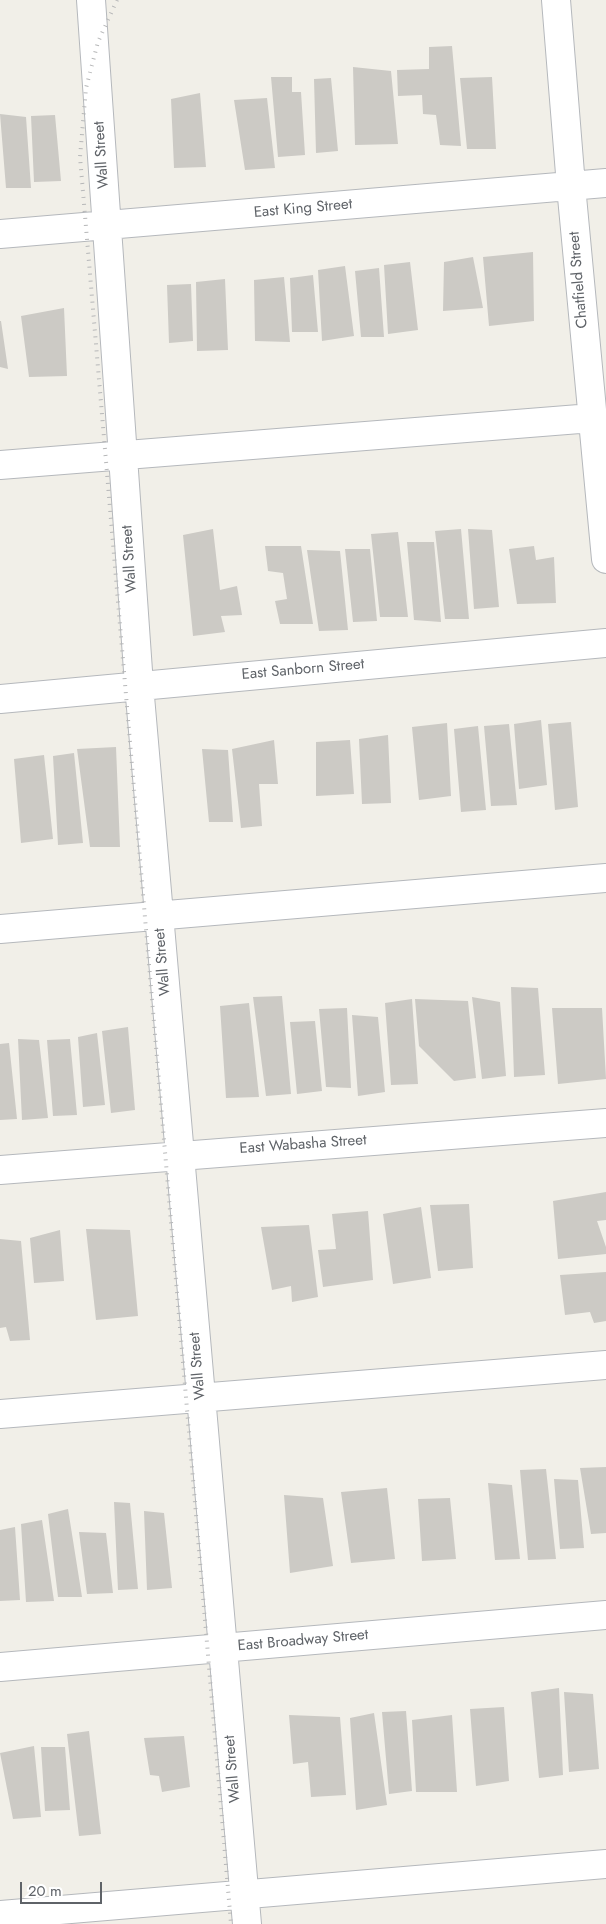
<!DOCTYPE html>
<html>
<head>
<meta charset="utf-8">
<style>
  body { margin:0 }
  #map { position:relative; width:606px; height:1924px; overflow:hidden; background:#f1efe8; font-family:Jost,sans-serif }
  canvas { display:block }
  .scale { position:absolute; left:20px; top:1882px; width:82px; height:22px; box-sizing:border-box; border:2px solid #5f6368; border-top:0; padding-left:6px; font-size:15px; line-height:18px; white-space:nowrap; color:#5f6368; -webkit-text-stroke:4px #fff; paint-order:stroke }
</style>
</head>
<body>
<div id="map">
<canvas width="606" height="1924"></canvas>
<div class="scale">20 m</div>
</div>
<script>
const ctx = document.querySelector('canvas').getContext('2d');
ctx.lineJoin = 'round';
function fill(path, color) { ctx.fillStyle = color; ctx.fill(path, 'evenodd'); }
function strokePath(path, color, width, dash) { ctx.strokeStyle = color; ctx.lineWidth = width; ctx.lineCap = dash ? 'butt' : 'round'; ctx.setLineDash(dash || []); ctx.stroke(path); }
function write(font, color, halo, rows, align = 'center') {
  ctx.font = font + ' Jost,sans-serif'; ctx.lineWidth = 5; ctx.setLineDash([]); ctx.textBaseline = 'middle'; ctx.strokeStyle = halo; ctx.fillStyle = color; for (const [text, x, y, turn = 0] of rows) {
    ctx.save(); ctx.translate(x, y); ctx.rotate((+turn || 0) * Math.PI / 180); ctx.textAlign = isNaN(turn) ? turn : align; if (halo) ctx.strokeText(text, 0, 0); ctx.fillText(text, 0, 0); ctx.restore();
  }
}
fill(new Path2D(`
  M452,46L461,146L440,145L436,115L423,114L422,95L398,96L397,70L429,69V47Z
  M353,67L391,71L398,144L355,145Z
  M271,77H292V92H301L305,155L278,157Z
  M492,77L496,149H467L460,78Z
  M331,78L338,151L316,153L314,79Z
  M200,93L206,167L174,168L171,99Z
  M267,98L275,168L245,170L234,100Z
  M0,114L26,117L31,188H6Z
  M55,115L61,181L34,182L31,116Z
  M533,252L534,321L489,326L483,257Z
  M473,257L483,308L443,311L444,262Z
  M410,262L418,330L388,334L384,265Z
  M345,266L354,336L322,341L318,270Z
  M379,268L384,337H361L355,271Z
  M313,275L318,332H292L290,278Z
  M284,277L290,342L255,341L254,280Z
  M225,279L228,350L197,351L196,282Z
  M191,284L193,341L169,343L167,285Z
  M64,308L67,376L29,377L21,316Z
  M0,321H1L8,369L0,367Z
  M213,529L220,590L237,586L242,615L221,616L225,632L193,636L183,535Z
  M461,529L469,619H445L435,531Z
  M468,529L492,530L499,607L474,609Z
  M398,532L408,617H380L371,534Z
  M407,542H434L441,622L414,620Z
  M265,546H301L313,624H280L275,601L287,599L283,573L268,571Z
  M534,546L536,560L554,557L556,603L517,604L509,549Z
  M345,549H370L377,621L353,622Z
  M307,550L340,551L348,630L319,631Z
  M541,720L547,785L519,789L514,724Z
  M571,722L578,807L555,810L548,724Z
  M447,723L451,796L419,800L412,727Z
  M509,724L517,805L491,806L484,726Z
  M478,726L486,810L461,812L454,729Z
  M388,735L391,803L362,804L359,739Z
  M274,740L278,784H259L262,826L241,828L232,749Z
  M350,740L354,794L316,796V742Z
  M116,747L120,847H90L77,749Z
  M202,749L228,750L233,822H209Z
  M74,753L83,843L58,845L53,756Z
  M44,755L53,839L21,843L14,759Z
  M511,987L538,988L545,1075L514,1077Z
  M282,996L291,1094L266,1096L253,997Z
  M472,997L500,1002L506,1076L482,1079Z
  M412,999L418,1084L391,1085L385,1003Z
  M415,999L468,1001L476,1078L454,1081L419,1046Z
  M249,1003L259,1097L226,1098L220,1006Z
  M347,1008L351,1088L326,1087L319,1009Z
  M552,1008H602L606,1079L558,1084Z
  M352,1015L378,1017L385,1092L358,1096Z
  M315,1021L322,1091L297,1094L290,1022Z
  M128,1027L135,1110L111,1113L102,1031Z
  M97,1033L105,1105L83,1107L78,1037Z
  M18,1039L39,1040L48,1118L22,1120Z
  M70,1039L77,1115L53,1116L47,1040Z
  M9,1043L17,1119L0,1120V1044Z
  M606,1192V1220L597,1221L606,1247V1254L558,1259L553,1201Z
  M469,1204L473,1268L438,1271L430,1205Z
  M421,1207L431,1278L393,1284L383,1214Z
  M368,1211L373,1280L323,1287L318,1250L336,1249L332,1214Z
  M309,1225L318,1297L292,1302L291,1286L272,1290L261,1227Z
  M86,1229L130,1230L138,1316L96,1320Z
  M60,1230L64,1281L34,1283L30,1238Z
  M0,1239L21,1241L30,1340L10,1341L6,1327L0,1328Z
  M606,1272V1321L594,1323L590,1312L565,1315L560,1275Z
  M606,1467V1533L591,1534L580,1468Z
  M546,1469L556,1559L528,1560L520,1470Z
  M554,1479L578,1480L584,1548L560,1549Z
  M488,1483L512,1485L520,1559L495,1560Z
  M387,1488L395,1559L351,1563L341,1492Z
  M284,1495L323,1498L333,1566L290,1573Z
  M450,1498L456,1559L422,1561L418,1499Z
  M114,1502L130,1503L138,1589L118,1590Z
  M68,1509L82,1597H58L48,1514Z
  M144,1511L164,1513L172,1588L147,1590Z
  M42,1520L54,1601L26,1602L21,1524Z
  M15,1527L20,1600L0,1601V1530Z
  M79,1532L106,1533L113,1593L87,1594Z
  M559,1688L563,1775L539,1778L531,1692Z
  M564,1692L593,1694L599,1769L569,1772Z
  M504,1707L509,1781L476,1786L470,1709Z
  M406,1711L412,1791L389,1794L382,1712Z
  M374,1713L387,1805L356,1810L350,1718Z
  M289,1715L340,1717L346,1795L311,1797L308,1762L293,1764Z
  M452,1715L457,1792H416L412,1720Z
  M89,1731L101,1834L79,1836L67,1734Z
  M184,1736L190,1787L162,1792L159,1776L150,1775L144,1738Z
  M34,1746L41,1817L13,1819L0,1753Z
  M41,1747H65L70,1810L45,1811Z`), '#cccac5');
const minor = new Path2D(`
  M91,0L139,685L247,1924
  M556,0L571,186L606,559
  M0,234L606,183
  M0,465L592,418
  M0,699L606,643
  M0,929L606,878
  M0,1170L606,1123
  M0,1414L606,1365
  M0,1667L606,1615
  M0,1915L606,1864`);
strokePath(minor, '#b5b8bc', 30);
strokePath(minor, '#fff', 28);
strokePath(new Path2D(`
  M117,0L98,42L86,88L80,157L231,1924`), '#b6b7b8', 4, [1, 6]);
write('15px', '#5f6368', '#fff', [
  ["Wall Street",102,155,-94],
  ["East King Street",303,209,-5],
  ["Chatfield Street",579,280,-95],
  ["Wall Street",130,559,-94],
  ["East Sanborn Street",303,670,-5],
  ["Wall Street",163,962,-95],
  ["East Wabasha Street",303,1145,-4],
  ["Wall Street",198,1366,-95],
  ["East Broadway Street",303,1641,-5],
  ["Wall Street",233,1769,-95]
]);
</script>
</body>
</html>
